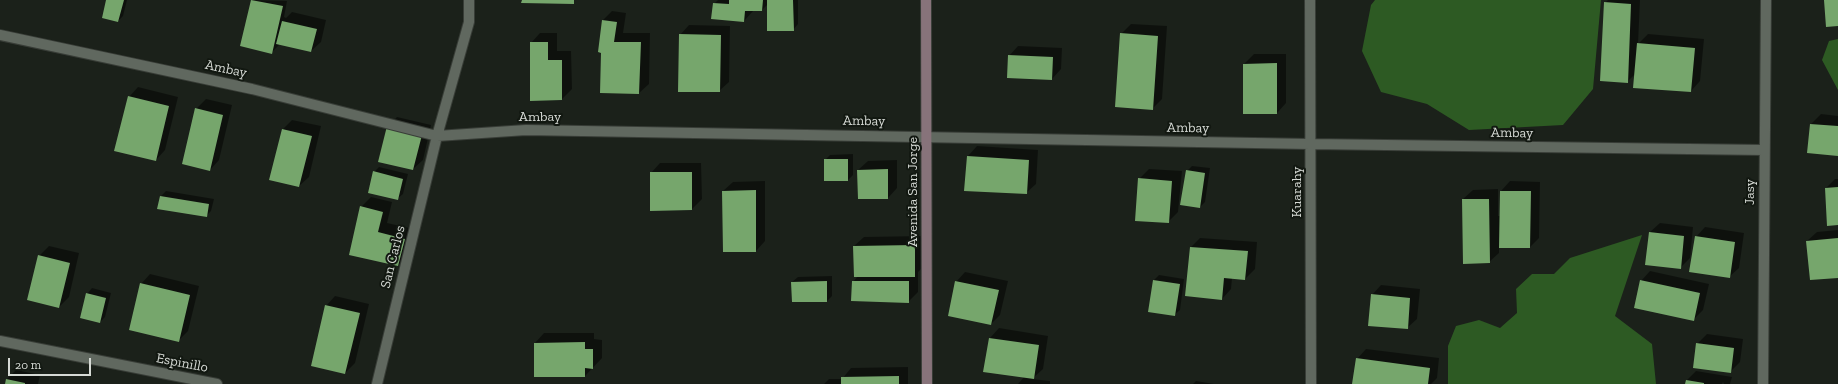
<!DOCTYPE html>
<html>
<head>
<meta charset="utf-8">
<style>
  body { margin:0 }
  #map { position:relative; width:1838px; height:384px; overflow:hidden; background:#1b211a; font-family:"Zilla Slab",serif }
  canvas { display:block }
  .scale { position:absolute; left:8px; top:358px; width:83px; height:18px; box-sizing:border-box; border:2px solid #d6dad5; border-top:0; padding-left:5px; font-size:12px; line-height:14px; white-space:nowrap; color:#d6dad5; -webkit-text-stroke:3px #121811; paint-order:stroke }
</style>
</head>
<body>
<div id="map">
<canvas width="1838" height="384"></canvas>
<div class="scale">20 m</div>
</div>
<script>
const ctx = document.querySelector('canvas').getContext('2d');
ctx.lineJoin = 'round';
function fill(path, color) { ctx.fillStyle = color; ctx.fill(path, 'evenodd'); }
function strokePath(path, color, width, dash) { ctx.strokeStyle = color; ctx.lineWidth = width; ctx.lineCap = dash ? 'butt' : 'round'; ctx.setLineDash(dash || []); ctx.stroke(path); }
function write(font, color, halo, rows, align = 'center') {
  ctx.font = font + ' "Zilla Slab",serif'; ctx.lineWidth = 4; ctx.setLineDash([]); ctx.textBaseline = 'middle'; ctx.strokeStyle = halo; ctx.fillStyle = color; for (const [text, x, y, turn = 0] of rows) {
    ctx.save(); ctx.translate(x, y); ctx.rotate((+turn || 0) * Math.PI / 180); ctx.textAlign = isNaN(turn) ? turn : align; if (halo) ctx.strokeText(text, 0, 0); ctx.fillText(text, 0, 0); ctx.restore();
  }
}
fill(new Path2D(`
  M1375,0H1601L1593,89L1563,125L1469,130L1427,104L1381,92L1362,51L1371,5Z
  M1838,39V90L1822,60L1829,41Z
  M1642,235L1615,316L1652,344L1656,384H1448V346L1456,326L1479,320L1500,328L1517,313L1516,289L1532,274H1554L1570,258Z`), '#2d5a23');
fill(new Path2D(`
  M107,0H127L123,16L118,21Z
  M252,0L287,1L284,17L286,18L292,12L326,20L321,42L311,51L280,44L271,53L247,20Z
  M718,0H798V24L793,30L768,4L762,10H754L744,21L714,4Z
  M1608,0H1640L1638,44L1648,34L1704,39L1700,81L1691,91L1636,73L1627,82L1605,3Z
  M612,11L626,13L623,33H650L649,84L639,93L602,21Z
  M1131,24L1167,26L1162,99L1152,109L1121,34Z
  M689,25L730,26L729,82L719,91L680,35Z
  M540,33H557V51H571L572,89L562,99L531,100V43Z
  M1018,46L1062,48L1061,69L1052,79L1009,56Z
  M1254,54H1286V103L1277,113H1244V64Z
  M138,87L178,97L165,150L156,160L129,97Z
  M206,99L232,105L219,160L210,170L196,109Z
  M1821,114L1838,116V155L1808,152L1811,124Z
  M397,117L431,125L423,160L413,169L387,127Z
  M292,120L321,126L309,177L299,186L283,129Z
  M977,146L1038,150L1036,184L1026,193L965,190L968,156Z
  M853,154V175L848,180L825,160L830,155Z
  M897,160V188L888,198L858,170L868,161Z
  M660,163H701L702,199L692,209L651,173Z
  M1192,166L1210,168L1205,202L1200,207L1187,171Z
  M379,167L408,174L403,194L397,199L374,172Z
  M1149,169L1182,171L1178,212L1168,222L1139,179Z
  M1835,179H1838V224L1826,188Z
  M765,181V241L756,251L723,191L733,182Z
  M1510,181L1540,182L1539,238L1530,247H1499V253L1489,262L1463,199L1473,190L1498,189V216H1500L1501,191Z
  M166,191L214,199L211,211L206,216L161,196Z
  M371,197L392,202L387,223L414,229L407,256L398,265L361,207Z
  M1660,223L1693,227L1690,258L1680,268L1650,232Z
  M1705,227L1744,233L1739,268L1729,277L1696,237Z
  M1838,230V277L1807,241L1817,232Z
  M924,236V266L918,272V292L908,302L853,282L858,276L854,246L864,237Z
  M1200,238L1257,242L1255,269L1245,279L1232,278L1231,289L1222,299L1191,247Z
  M49,246L79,253L69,297L59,307L39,256Z
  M1650,271L1709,284L1703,310L1694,319L1641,281Z
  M965,272L1008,281L1000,315L991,324L956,282Z
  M150,274L199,286L188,331L178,341L141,284Z
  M1159,275L1184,279L1180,310L1174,315L1154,280Z
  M832,276V296L827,301L792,282L798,277Z
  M1381,285L1420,289L1417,319L1407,328L1372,295Z
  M92,288L111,293L105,317L100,322L87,294Z
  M335,296L369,304L355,363L345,373L326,306Z
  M999,328L1048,336L1043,369L1032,379L1050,381V384H1018L1024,377L984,371L990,338Z
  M544,333H594V339L602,340V358L585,376H535V343Z
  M1707,334L1743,339L1740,362L1730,372L1697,344Z
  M1366,349L1439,358L1437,378L1431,384H1353L1357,359Z
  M908,367V384H824L829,379H842L851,368Z
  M16,370L40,375L38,384H6L7,379Z
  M1696,371L1732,377L1730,384H1724L1723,382L1722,384H1686L1687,380Z
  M1196,381L1214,384H1193Z`), '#0007');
fill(new Path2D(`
  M106,0H124L118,22L102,18Z
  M251,0L283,6L272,54L240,46Z
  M522,0H574V4L521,3Z
  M729,0H763L762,11H745L744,22L711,19L713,3L729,4Z
  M767,0H793L794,31H767Z
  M1824,0H1838V26L1826,27Z
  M1604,2L1631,4L1628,83L1600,81Z
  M602,20L617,22L614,42H641L639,94L600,93L601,53L598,52Z
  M282,21L317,29L311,52L276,44Z
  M1120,33L1158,36L1153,110L1115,107Z
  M679,34L721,35L720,92H678Z
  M530,42H548V60H562V100L530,101Z
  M1637,43L1695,48L1691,92L1633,88Z
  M1008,55L1053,57L1052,80L1007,78Z
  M1277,63V114H1243V64Z
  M128,96L169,106L156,161L114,151Z
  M195,108L223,115L210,171L182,164Z
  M1810,124L1838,126V156L1807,153Z
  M387,126L422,135L413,170L378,162Z
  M282,129L312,136L299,187L269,180Z
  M967,156L1029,160L1027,194L964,191Z
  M824,159H848V181H824Z
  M888,169V199H858L857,170Z
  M1186,170L1205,173L1200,208L1180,205Z
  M373,171L403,179L398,200L368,193Z
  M650,172H692V210L650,211Z
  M1138,178L1172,181L1169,223L1135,221Z
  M1838,187V225L1827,226L1825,188Z
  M756,190V252H723L722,191Z
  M1500,191H1531L1530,248H1499Z
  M160,196L209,204L207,217L157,209Z
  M1462,199H1489L1490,263L1463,264Z
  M360,206L383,212L378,232L405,239L398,266L349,255Z
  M1649,232L1684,236L1681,269L1645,265Z
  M1695,236L1735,242L1730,278L1689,272Z
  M1838,238V278L1810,280L1806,241Z
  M915,245V277H854L853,246Z
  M1190,247L1248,251L1245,280L1224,278L1222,300L1185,296Z
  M38,255L70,263L59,308L27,300Z
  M1153,280L1180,284L1175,316L1148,312Z
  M1640,280L1700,293L1694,321L1634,308Z
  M827,281V302H792L791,282Z
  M852,281H909V303L851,301Z
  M955,281L999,290L991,325L948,316Z
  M140,283L190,295L179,342L129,330Z
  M86,293L106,298L100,323L80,318Z
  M1371,294L1410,298L1408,329L1368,326Z
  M325,305L360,313L345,374L311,366Z
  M989,338L1039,345L1034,379L983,372Z
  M585,342V349H593V369L585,368V377H534V343Z
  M1696,343L1734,348L1731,373L1693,368Z
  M1356,358L1430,368L1428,384H1352Z
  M899,376V384H841V377Z
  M6,379L25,383V384H5Z
  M1686,380L1704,383V384H1685Z`), '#76a66c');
const street = new Path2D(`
  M1310,0L1311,384
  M0,35L252,89L437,136L526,130L1310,144L1764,150
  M0,341L217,384
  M377,384L437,136L469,22V0
  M1763,384L1766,0`);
const secondary = new Path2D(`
  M926,0L927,384`);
strokePath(street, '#383d37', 12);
strokePath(secondary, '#383d37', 12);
strokePath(street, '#60685f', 10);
strokePath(secondary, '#87737a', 10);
write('14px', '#d6dad5', '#121811', [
  ["Ambay",226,69,12],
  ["Ambay",540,117],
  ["Ambay",864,121,1],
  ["Ambay",1188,128,1],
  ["Ambay",1512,133,1],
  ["Avenida San Jorge",913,192,-90],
  ["Kuarahy",1297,192,-90],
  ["Jasy",1750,192,-90],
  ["San Carlos",393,257,-76],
  ["Espinillo",182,363,11]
]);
</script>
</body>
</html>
